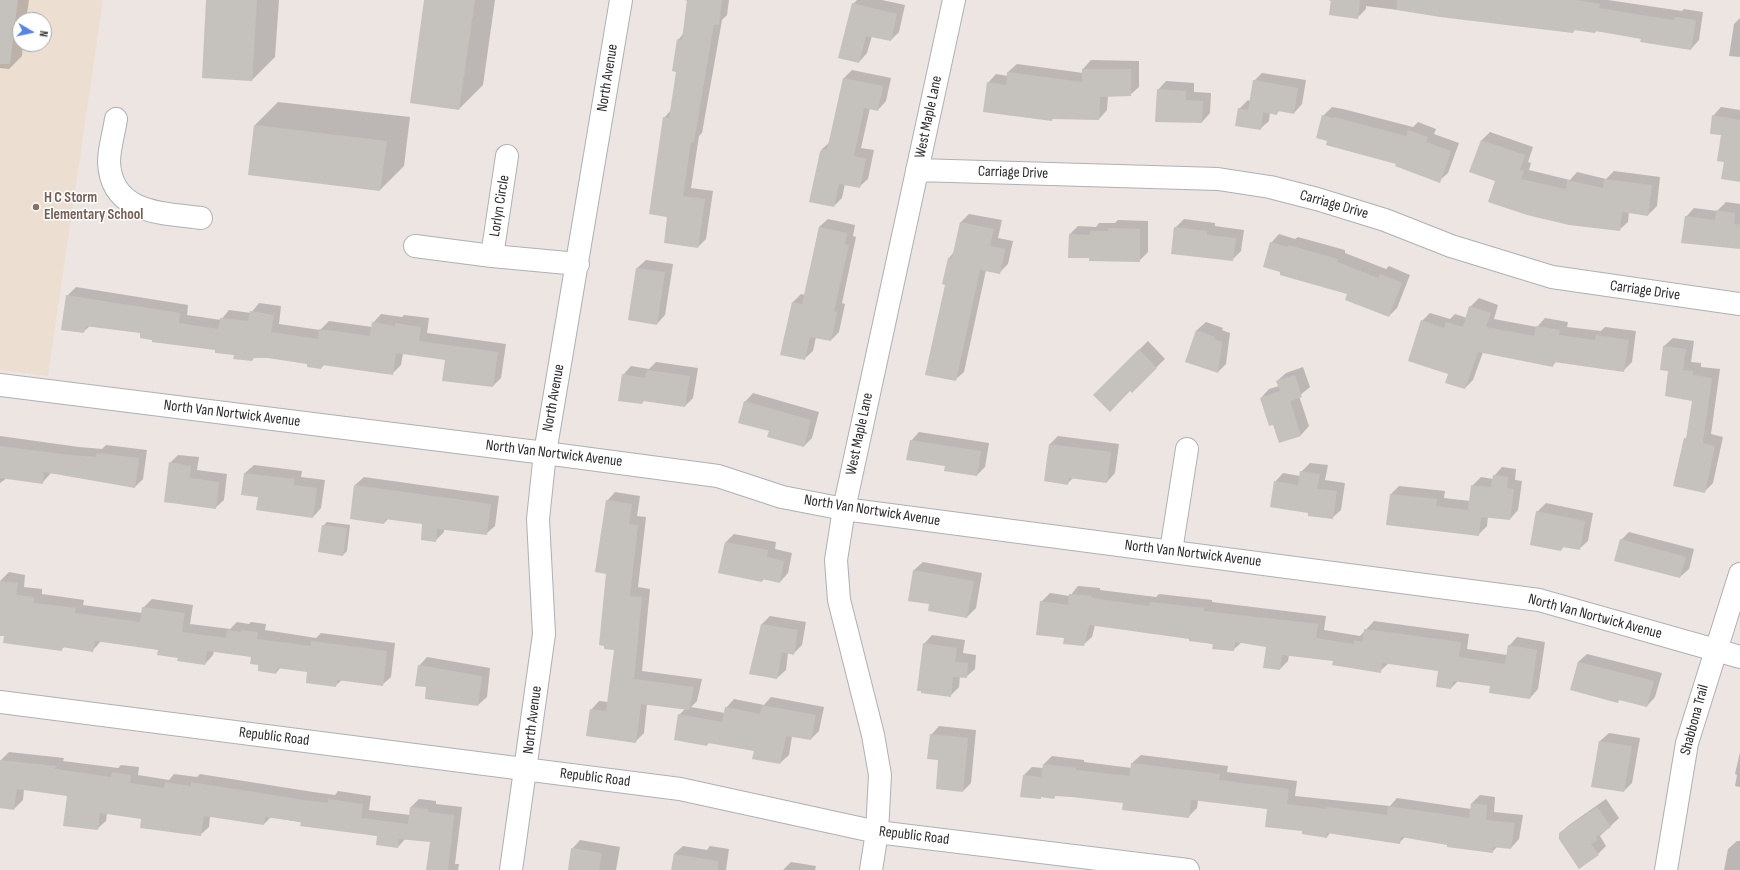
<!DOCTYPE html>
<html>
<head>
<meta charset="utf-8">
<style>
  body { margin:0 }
  #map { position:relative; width:1740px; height:870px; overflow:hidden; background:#ece5e1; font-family:"Sofia Sans Condensed",sans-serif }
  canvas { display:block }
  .north { position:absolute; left:12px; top:12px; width:40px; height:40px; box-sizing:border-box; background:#fff; border:1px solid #ababab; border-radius:50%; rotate:99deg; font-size:11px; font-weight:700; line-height:16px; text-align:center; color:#2c2c2c }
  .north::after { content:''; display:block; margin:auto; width:14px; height:18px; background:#5485e6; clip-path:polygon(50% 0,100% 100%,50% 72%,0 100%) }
</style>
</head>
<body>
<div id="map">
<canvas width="1740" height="870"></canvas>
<div class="north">N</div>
</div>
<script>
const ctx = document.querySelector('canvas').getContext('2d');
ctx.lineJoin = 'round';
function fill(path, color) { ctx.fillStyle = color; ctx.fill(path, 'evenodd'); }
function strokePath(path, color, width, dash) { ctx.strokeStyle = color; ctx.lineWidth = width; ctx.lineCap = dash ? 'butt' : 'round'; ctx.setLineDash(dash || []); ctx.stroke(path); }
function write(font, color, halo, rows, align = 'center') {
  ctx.font = font + ' "Sofia Sans Condensed",sans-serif'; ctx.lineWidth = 3; ctx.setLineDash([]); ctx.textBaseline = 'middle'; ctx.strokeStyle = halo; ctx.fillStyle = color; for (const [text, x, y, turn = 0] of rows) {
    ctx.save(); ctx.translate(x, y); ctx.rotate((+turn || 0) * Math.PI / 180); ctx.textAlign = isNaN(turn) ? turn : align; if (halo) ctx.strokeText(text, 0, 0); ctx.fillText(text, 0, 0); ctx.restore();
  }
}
fill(new Path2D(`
  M0,0H103L48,376L0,370ZM20,20H44V44H20Z`), '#ecdfd2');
fill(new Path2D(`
  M0,0H29L26,20H20V44H23L22,56L9,69L0,68Z
  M207,0H279L275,57L252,80Z
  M425,0H495L483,85L459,109Z
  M685,0H729L727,15L722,20L702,133L699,136L691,188L713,191L706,239L698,247L668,216L664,118L671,110L677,71L678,40L683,34L688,1Z
  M857,0H882L905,5L899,32L891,40L872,36L867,53L859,62L853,4Z
  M1329,0H1608L1682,11L1684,9L1703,12L1699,40L1691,49L1642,38L1597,31L1595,32L1576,29L1573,32L1366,6V9L1357,18Z
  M1740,18V57L1729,56L1734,24Z
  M1091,60L1139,61V87L1130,95L1108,96L1107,110L1099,119L1053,118L1052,120L988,83L996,74L1008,76V72L1017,64L1083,73V69Z
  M852,70L891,78L886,101L878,110L870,108L861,148L874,150L868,179L859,187L845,184L842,198L834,206L822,149L830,142L844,78Z
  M1262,73L1306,80L1302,104L1294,113L1280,110L1277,113L1270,112L1269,121L1260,129L1239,109L1248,100L1250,101L1254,81Z
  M1166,81L1194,83V92L1211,93L1210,113L1202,122L1158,90Z
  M278,102L410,117L404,166L380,190L255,125Z
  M1332,107L1343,109L1413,127L1418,122L1436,129L1434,134L1459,143L1448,173L1439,181L1397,164L1328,140L1323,116Z
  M1721,107L1740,110V181L1725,161L1722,134L1713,116Z
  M1490,132L1533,147L1528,162L1531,163L1529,170L1570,180L1577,172L1606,179L1614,171L1660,177L1657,206L1648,215L1629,212L1628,222L1619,230L1471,171L1482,140Z
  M1726,202L1740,204V248L1686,217L1694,208L1717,211Z
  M969,214L1002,220L998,238L1013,241L1008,264L999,273L986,270L964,372L955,380L946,284L949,258L954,252L961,222Z
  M828,219L855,225L853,236L856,237L842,303L845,304L839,332L831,340L816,337L813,351L804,359L792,303L801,294L805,295L819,227Z
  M1184,219L1215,223V226L1244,230L1241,251L1232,260L1175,228Z
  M1118,220L1148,221V252L1139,261L1090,257L1070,234L1078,226L1096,227L1099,223H1115Z
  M1279,234L1295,239L1298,237L1345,250V253L1386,269L1389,266L1410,275L1397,308L1389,316L1348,294L1271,243Z
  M646,260L673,264L665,315L657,324L637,268Z
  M76,287L188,305L187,315L221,320L229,310L251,313L259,303L281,306L279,324L320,330L329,321L372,327L373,323L381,314L402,317L404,315L429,318L427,333L506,344L501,378L493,386L446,359L403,353L401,365L393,373L325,364L321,368L308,363L268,357H255L252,360L217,350L141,332L90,326L83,332L67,296Z
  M1479,298L1498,305L1494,319L1537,327L1545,318L1568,322L1567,327L1601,331L1605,327L1636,331L1632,362L1623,371L1557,361L1552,366L1483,352L1473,380L1465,388L1449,373L1422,321L1430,313L1450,319L1455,314L1467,318L1470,307Z
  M1206,322L1223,328L1222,330L1230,333L1226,364L1218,372L1187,361L1197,330Z
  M1673,338L1694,341L1691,362L1701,363V367L1720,369L1711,434L1723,437L1713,483L1704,492L1685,439L1687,437L1693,400L1669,370L1664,346Z
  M1148,341L1165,359L1132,391L1130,389L1094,395Z
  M656,362L698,368L693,398L685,406L645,400L642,403L623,375L631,366L649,369Z
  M1303,367L1310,387L1299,396L1309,426L1301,435L1274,424L1261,398L1269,389L1279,386L1277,381L1286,373Z
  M753,393L819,412L812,438L804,446L745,402Z
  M919,432L989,443L985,467L977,475L911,441Z
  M0,436L79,447L102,449L106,445L147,450L143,479L135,487L51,473L42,483L7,478L0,483Z
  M1058,436L1119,444L1115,473L1107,482L1074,477L1067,484L1045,481L1050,444Z
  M178,455L199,457L197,470L227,474L224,500L215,508L170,463Z
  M1310,463L1328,465L1325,480L1345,483L1341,510L1332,518L1309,512L1275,482L1283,473L1300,476L1301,472Z
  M254,465L302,471L301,477L325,480L321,508L313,517L259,496L245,473Z
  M1502,467L1516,469L1515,480L1522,481L1518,510L1510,519L1488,516L1487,526L1478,535L1387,524L1391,494L1399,486L1445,491L1444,498L1470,501L1472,486L1481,477L1493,479L1494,476Z
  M364,477L499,496L495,526L486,534L444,529V532L435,541L423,523L388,519L384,523L355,485Z
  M615,492L640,496L637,516L646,517L638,587L650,589L642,671L702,679L697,701L691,707L725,713L726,708L734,699L764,705L771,697L824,707L819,731L811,739L792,736L789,755L780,763L755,750L710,742L707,745L679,715L685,709L647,704L644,733L635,742L591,710L599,701L608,702L615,649L607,573V501Z
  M1546,503L1593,513L1588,541L1579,549L1564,546L1561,550L1537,512Z
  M327,522L350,525L347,551L343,555L323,526Z
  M1629,532L1694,549L1689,569L1680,577L1621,540Z
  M734,534L776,542L775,549L792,553L788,573L780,582L764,579L762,581L720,572L726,542Z
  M923,562L982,573L976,608L967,617L930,603L914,570Z
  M9,572L25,575L24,587L42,589V594L84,600L83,605L142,613L143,608L152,599L193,605L190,624L230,629L237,622L249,624L251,622L266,624L265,630L316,638L321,633L395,643L391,677L382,685L342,680L335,686L308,671L281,667L276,673L259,665L253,656L214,651L213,655L205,664L179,657L159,649L101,641L93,650L64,647L61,650L7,620L0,619V581Z
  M1078,586L1100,588V590L1156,597L1159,594L1212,600V602L1326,616L1324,630L1360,636L1374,621L1469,634L1467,649L1507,655L1509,646L1517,637L1545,642L1538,689L1530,698L1491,685L1458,681L1451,688L1439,670L1389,663L1380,671L1334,660L1289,655L1288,661L1280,669L1267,646L1242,642L1233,650L1190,638L1095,625L1092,637L1083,645L1065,637L1041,602L1050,593L1070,596Z
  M770,616L806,622L802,645L793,654L788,653L786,670L777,678L750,674L762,624Z
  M932,635L965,640L963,653L976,655L975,669L966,677L960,676L959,687L950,696L924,644Z
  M1587,654L1662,673L1655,697L1647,706L1620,699L1618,701L1571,689L1578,662Z
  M427,657L490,668L487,697L478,705L419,666Z
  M939,726L976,730L971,783L963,791L931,735Z
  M1609,733L1640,738L1632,783L1624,791L1600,741Z
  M9,752L64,758L63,761L118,768L121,765L139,767L138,775L169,780L174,774L197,777L200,774L313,792L335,795L338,791L371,796L369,810L410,815L411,807L419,799L436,801V804L462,807L455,864H459L458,870H427L431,841L406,838L398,847L378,836L271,817L264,824L210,816L209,827L200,835L142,818L107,813L106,821L97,829L68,795L24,789L23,800L14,809L0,807L1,760Z
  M1740,752V787L1735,786L1737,775L1735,774Z
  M1141,755L1228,766L1227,772L1297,781L1295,796L1390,806L1397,798L1471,809L1472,803L1480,795L1495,797L1494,812L1523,815L1519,839L1511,848L1498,846L1492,852L1405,837L1399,843L1330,833L1327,837L1303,830L1269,809L1198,800L1197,808L1188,817L1124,802L1056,795L1054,798L1042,796L1040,798L1024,775L1032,767L1043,768L1044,764L1052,756L1084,760V762L1132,768V763Z
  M1606,799L1619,818L1600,836L1606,846L1598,854L1560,833L1569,825Z
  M580,840L620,847L616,870H569L572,849Z
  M1737,841H1740V870H1724L1728,849Z
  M683,846L707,850L710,846L729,849L726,870H672L674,854Z
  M791,862L816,866L815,870H783Z`), '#0003');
fill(new Path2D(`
  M0,0H18L10,64H0Z
  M206,0H257L252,81L202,78Z
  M424,0H475L459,110L410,103Z
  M687,0H722L719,25L714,24L694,142H691L683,196L705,199L698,248L664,243L667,217L649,214L663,117L669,118L676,72L672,71L677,39L682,40Z
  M1331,0H1360L1358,19L1329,15Z
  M1397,0H1575L1600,4L1599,8L1634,14L1674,20L1675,17L1696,20L1691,50L1640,42L1641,39L1596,31L1595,33L1574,30L1573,33L1440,17L1397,10Z
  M852,3L897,14L891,41L866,36L859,63L838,58Z
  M1082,69H1131V96L1100,97L1099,120L1052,119V121L983,112L987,82L1006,85L1007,72L1082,82Z
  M843,78L883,86L878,111L864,108L854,156L866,159L860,188L839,184L834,207L809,202L820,152L822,149L827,150Z
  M1253,80L1298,88L1294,114L1278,111L1277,115L1263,112L1261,130L1235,126L1238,108L1248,110Z
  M1157,89L1186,91V100L1203,101L1202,123L1155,122Z
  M1322,115L1333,118L1334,117L1406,136L1408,130L1428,137L1426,142L1451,151L1440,183L1395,166L1396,164L1326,145L1327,141L1316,138Z
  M1712,115L1740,120V182L1721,179L1724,162L1717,161L1721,135L1710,134Z
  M254,125L387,141L380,191L248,175Z
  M1481,140L1525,155L1520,170L1524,171L1521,179L1566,189L1567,180L1603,188L1604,179L1652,185L1648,216L1622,212L1620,231L1569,225L1527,215L1488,202L1495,181L1469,172Z
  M1716,210L1735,213L1734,224L1740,225V249L1681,243L1685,216L1715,220Z
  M960,222L994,229L990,246L1005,249L1000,274L980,270L956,381L925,375L945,285L942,284L948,258H952Z
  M819,227L847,233L845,244L849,245L834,311L837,312L831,341L810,337L805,360L780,355L792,302L802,304Z
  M1174,227L1207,231V235L1236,238L1233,261L1171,254Z
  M1108,228L1140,229V262L1089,261V258H1068L1069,234L1090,235V231H1108Z
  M1270,242L1288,247V245L1338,259L1337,262L1378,278L1380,274L1402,283L1389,317L1345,300L1347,294L1280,275V272L1263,267Z
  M636,268L665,272L657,325L628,320Z
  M66,295L180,313L179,323L218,329L220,318L248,321L250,311L274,315L271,332L318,339L319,329L370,336L372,322L395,326V323L421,327L419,341L498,352L493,387L442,381L445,360L396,353L393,375L322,365L321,369L307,367V364L268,358H253L252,361L233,359L234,355L215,353V350L152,342V340L140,338V333L85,326L84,333L61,330Z
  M1469,306L1491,313L1486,327L1534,336L1536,326L1560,330L1559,335L1595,340L1596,335L1629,340L1624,372L1554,362L1553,367L1478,352L1465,389L1445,383L1448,374L1408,361L1421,320L1444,328L1446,322L1463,327Z
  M1196,330L1215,337L1214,339L1222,342L1218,373L1185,362Z
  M1663,346L1686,349L1683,370L1693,371V375L1712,378L1703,443L1715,446L1705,493L1673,486L1684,438L1686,439L1692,401L1665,396L1668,371L1660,370Z
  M1139,349L1157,368L1132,393L1130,391L1110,412L1093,395Z
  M647,370L690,376L685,407L643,401L642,404L618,401L622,374L645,378Z
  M1295,375L1302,397L1290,401L1301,436L1279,443L1273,425L1269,426L1260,398L1280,391L1276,381Z
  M744,401L811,420L804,447L767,437L769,431L738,423Z
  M910,440L981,451L977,476L944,471L945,466L906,460Z
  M1049,444L1111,452L1107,483L1069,478L1068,485L1044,481Z
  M0,446L70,455L96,457L97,453L139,458L135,488L44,472L43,484L0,478Z
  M169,462L191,466L190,478L219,482L216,509L164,502Z
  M1300,471L1320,474L1317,489L1337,491L1333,519L1308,516V513L1270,507L1274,481L1298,485Z
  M244,473L294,479V485L317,488L313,518L256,510L258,497L241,495Z
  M1493,475L1508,477L1507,488L1514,489L1510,520L1481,517L1479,536L1386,525L1390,494L1437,499L1436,506L1468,510L1471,485L1491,487Z
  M354,485L491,504L487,535L437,529L436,542L421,540L422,524L385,519L384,524L350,519Z
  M606,500L632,504L629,524L638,525L630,596L642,597L634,679L694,687L689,710L641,704L636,743L586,736L590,709L606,711L614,650L604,649V646L599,645L606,574L595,572Z
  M1536,511L1585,521L1580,550L1562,547L1561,551L1530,545Z
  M322,525L347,528L343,556L318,552Z
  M1620,539L1686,557L1680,578L1614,561Z
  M725,542L768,550L767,557L784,561L780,583L762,579V582L718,573Z
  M913,570L974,581L967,618L928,611L929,604L908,601Z
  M0,581L18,583L16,595L34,597V603L76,608L75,613L140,622L142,607L185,613L182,632L226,638L227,630L241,632V630L258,632L257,639L311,646V641L387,651L383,686L337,680L336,687L306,683L307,672L277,668L276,674L258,671V665L250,664L251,657L207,651L205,665L177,661L178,658L157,655L158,650L95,641L93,652L62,647V651L3,643L4,636H0Z
  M1069,594L1092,596V598L1149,606L1150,602L1204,608V611L1318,624L1316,638L1354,644V640L1363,642L1364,629L1461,642L1459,657L1505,664L1508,645L1537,650L1530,699L1489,693L1490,686L1453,681L1451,689L1436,687L1438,671L1382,663L1381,673L1332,665L1333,661L1282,655L1280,670L1263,668L1266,647L1235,642L1234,651L1212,649L1213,644L1189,641V639L1089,625L1084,646L1063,644L1064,638L1036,635L1040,601L1068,605Z
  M761,624L798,630L794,655L782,652L777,679L749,674Z
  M923,643L957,648L955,662L968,663L967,678L953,677L951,697L921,693V691H917Z
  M1578,662L1654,681L1647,707L1619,700L1618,703L1570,690Z
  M418,665L482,676L478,706L425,699L426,687L415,686Z
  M762,705L816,715L811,740L786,736L780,764L752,759L754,751L708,743L707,746L674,740L678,714L722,722L725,707L760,714Z
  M930,734L968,738L963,792L936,789L938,760L927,759Z
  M1599,741L1632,746L1624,792L1591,787Z
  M0,760L56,766L55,769L111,777L112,772L131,775L130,783L164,788L165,782L191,786V782L304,800L328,803V799L363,804L361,818L408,824L410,807L428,809V812L454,815L448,870H426L430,842L399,839L398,848L376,845L377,836L300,826L301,822L265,817L264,825L204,816L201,836L140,828L141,819L100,813L98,830L63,826L67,796L17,789L14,810L0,808Z
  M1131,763L1220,774L1219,780L1289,789L1287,804L1327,809V807L1387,815L1388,806L1469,818L1471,803L1487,805L1486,820L1515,823L1511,849L1493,847V853L1447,847V845L1401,837L1400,844L1327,833V838L1302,834V831L1265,827L1267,809L1191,800L1189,818L1122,810L1123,803L1072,797L1055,796L1054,799L1041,797V799L1020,797L1023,775L1041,777L1043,764L1076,768V770L1130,776Z
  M1597,807L1611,827L1596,837L1597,840L1591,844L1599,855L1579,869L1559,839V833Z
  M571,848L602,853L599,870H568Z
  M674,854L718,861V870H671Z`), '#c5c1bc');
const minor = new Path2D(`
  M116,119C114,133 109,148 109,162C111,214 163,213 201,218
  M917,170L1218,179L1270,187L1317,199L1385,220L1451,246L1552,277L1740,304
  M415,246L492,256L578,264
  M492,256L507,156
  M0,385L545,453L718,476L782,497L844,509L1539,600L1740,657
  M1171,551L1187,449
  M0,702L680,789L877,832L1188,870
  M511,870L544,634L538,519L545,453L621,0
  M871,870L877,832L880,775L873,735L839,600L836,560L844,509L954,0
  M1666,870L1687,743L1740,574`);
strokePath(minor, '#adb0b7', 24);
strokePath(minor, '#fff', 22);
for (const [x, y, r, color] of [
  [36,207,4,"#8d6e63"]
]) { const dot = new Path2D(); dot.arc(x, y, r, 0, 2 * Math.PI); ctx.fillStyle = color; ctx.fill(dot); strokePath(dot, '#fff', 1.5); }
write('15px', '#2c2c2c', '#fff', [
  ["North Avenue",608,78,-81],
  ["West Maple Lane",929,117,-78],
  ["Carriage Drive",1013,173,2],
  ["Carriage Drive",1334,205,16],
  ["Lorlyn Circle",500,206,-81],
  ["Carriage Drive",1645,291,8],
  ["North Avenue",554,398,-80],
  ["North Van Nortwick Avenue",232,414,7],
  ["West Maple Lane",860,434,-78],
  ["North Van Nortwick Avenue",554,454,7],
  ["North Van Nortwick Avenue",872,511,9],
  ["North Van Nortwick Avenue",1193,554,7],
  ["North Van Nortwick Avenue",1595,617,15],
  ["North Avenue",533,720,-83],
  ["Shabbona Trail",1695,720,-75],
  ["Republic Road",274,737,7],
  ["Republic Road",595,778,7],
  ["Republic Road",914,836,7]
]);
write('bold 15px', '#785e54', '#fff', [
  ["H C Storm",44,198],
  ["Elementary School",44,215]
], 'left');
</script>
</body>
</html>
